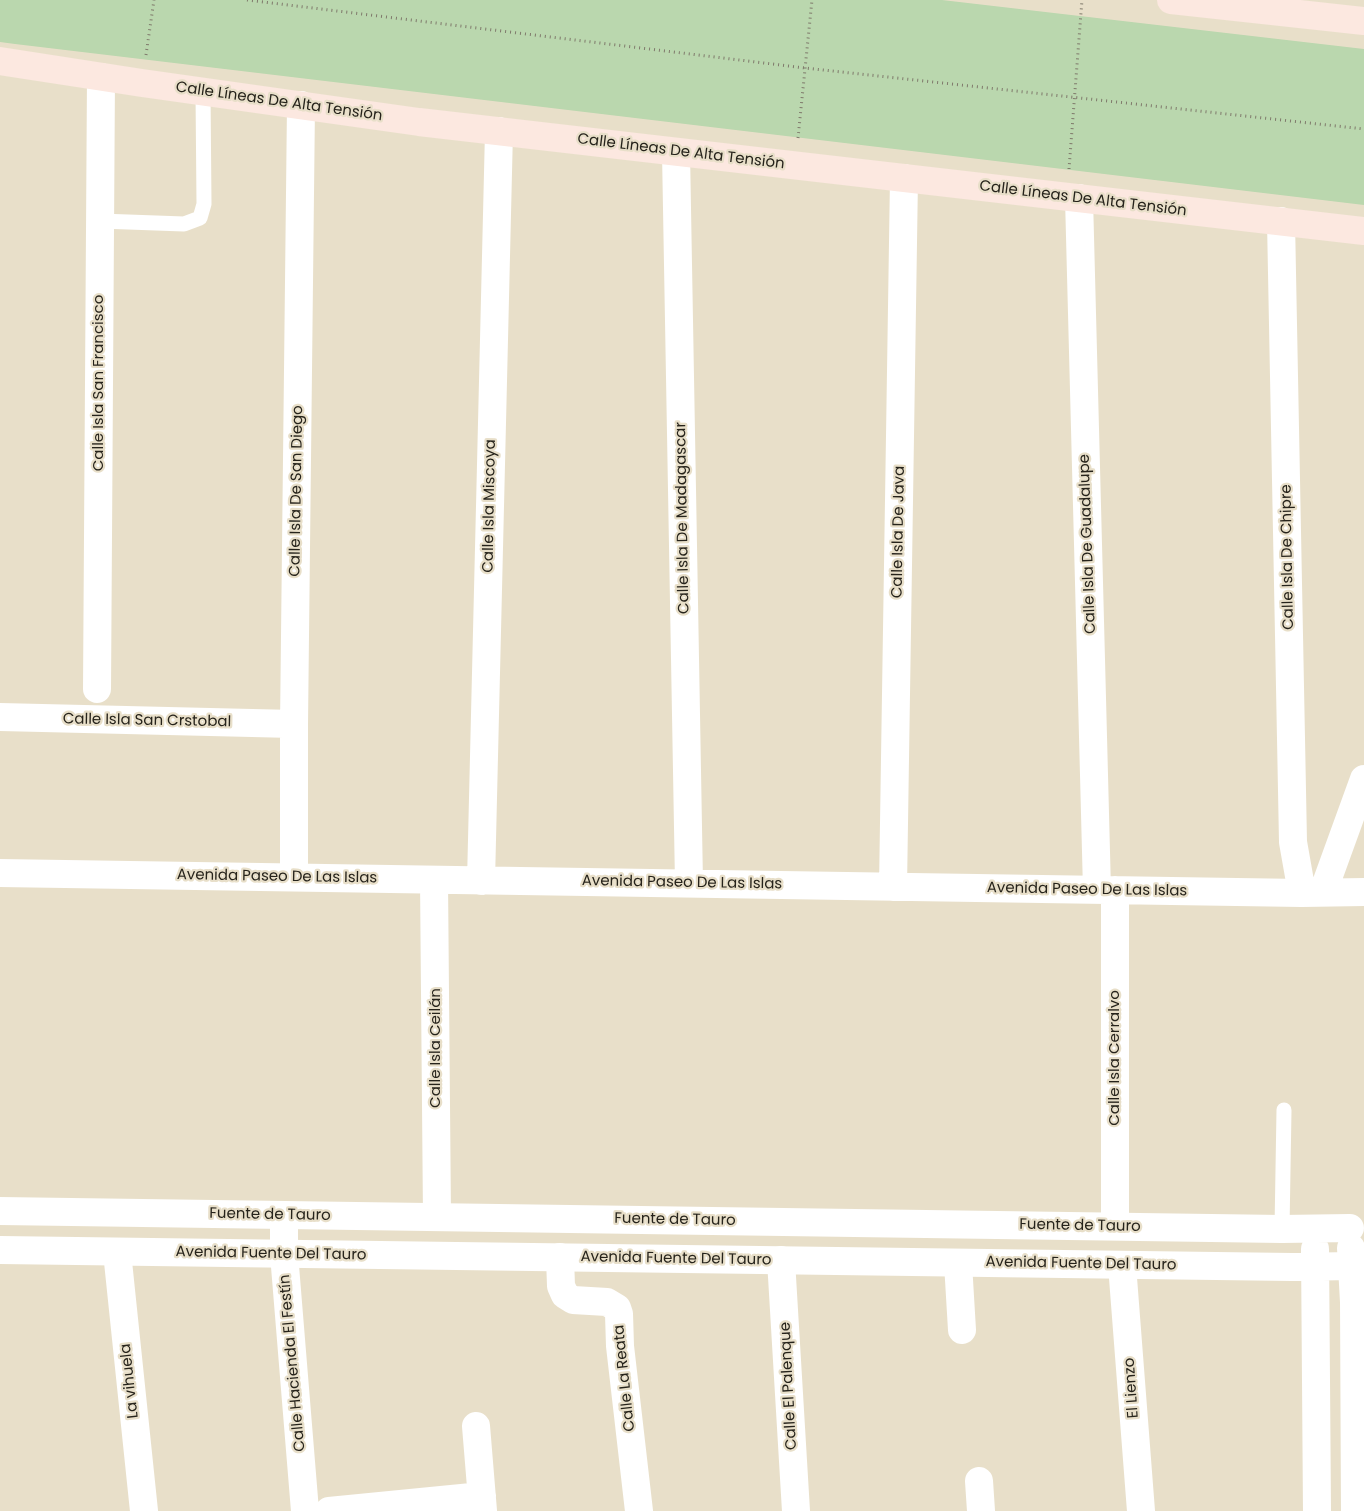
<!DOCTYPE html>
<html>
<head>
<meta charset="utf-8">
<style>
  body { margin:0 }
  canvas { display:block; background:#e8dfc9 }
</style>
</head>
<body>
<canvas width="1364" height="1511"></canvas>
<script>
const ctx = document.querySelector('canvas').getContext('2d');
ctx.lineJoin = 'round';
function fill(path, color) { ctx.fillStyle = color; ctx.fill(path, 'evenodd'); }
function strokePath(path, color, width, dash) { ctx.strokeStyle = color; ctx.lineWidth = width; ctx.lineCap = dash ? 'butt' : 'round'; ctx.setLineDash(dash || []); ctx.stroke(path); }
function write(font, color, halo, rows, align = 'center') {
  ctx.font = font + ' Poppins,sans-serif'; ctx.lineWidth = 4.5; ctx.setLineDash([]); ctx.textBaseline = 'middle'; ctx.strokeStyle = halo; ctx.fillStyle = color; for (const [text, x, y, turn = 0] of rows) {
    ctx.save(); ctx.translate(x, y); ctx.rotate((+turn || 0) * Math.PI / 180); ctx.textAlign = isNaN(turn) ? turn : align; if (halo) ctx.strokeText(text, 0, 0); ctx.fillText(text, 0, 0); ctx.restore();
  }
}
fill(new Path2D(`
  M0,0H942L1364,49V205L15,44L0,42Z`), '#bad7ae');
strokePath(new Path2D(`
  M247,0L805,68L1364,129
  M146,55L154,0
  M798,138L812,0
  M1069,169L1082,0`), '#7f796b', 3, [1, 4]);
strokePath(new Path2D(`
  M100,221L184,224L200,218L204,204L203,92
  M1282,1229L1284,1110`), '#fff', 15);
strokePath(new Path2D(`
  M676,152L689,883
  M1079,198L1097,890
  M1281,221L1293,842L1302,893
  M97,689L101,77
  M0,717L294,724
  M0,873L1302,893L1364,892
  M294,877V724L301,105
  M434,880L437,1217
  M481,881L499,131
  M893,887L904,178
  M1323,892L1364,779
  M284,1215V1254L305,1511
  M1115,1226V890
  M117,1252L144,1511
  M560,1257L561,1286L565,1295L573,1300L607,1302L617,1308L619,1314L620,1346L639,1511
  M781,1260L796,1511
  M958,1263L962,1330
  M1122,1265L1141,1511
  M476,1426L483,1511
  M979,1481L981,1511
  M329,1511L482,1496`), '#fff', 28);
strokePath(new Path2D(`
  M0,1211L1282,1229L1350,1228
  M1351,1248L1354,1302L1355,1511
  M1315,1249L1317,1511
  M0,1250L1292,1267L1352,1266L1364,1257`), '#fff', 28);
strokePath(new Path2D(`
  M1171,0L1364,21
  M0,61L142,83L419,122L1364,231`), '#fce8e0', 28);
write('15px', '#26231b', '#e8dfc9', [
  ["Calle Líneas De Alta Tensión",279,102,8],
  ["Calle Líneas De Alta Tensión",681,152,7],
  ["Calle Líneas De Alta Tensión",1083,199,7],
  ["Calle Isla San Francisco",99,383,-90],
  ["Calle Isla De San Diego",297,491,-89],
  ["Calle Isla Miscoya",490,506,-89],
  ["Calle Isla De Madagascar",683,518,-91],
  ["Calle Isla De Java",899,532,-89],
  ["Calle Isla De Guadalupe",1088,544,-92],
  ["Calle Isla De Chipre",1288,557,-91],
  ["Calle Isla San Crstobal",147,721,1],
  ["Avenida Paseo De Las Islas",277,877,1],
  ["Avenida Paseo De Las Islas",682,883,1],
  ["Avenida Paseo De Las Islas",1087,890,1],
  ["Calle Isla Ceilán",436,1048,-90],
  ["Calle Isla Cerralvo",1115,1058,-90],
  ["Fuente de Tauro",270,1215,1],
  ["Fuente de Tauro",675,1220,1],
  ["Fuente de Tauro",1080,1226,1],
  ["Avenida Fuente Del Tauro",271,1254,1],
  ["Avenida Fuente Del Tauro",676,1259,1],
  ["Avenida Fuente Del Tauro",1081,1264,1],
  ["Calle Hacienda El Festín",293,1363,-95],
  ["Calle La Reata",625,1378,-96],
  ["La vihuela",130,1381,-96],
  ["Calle El Palenque",789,1386,-93],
  ["El Lienzo",1132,1388,-94]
]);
</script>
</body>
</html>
